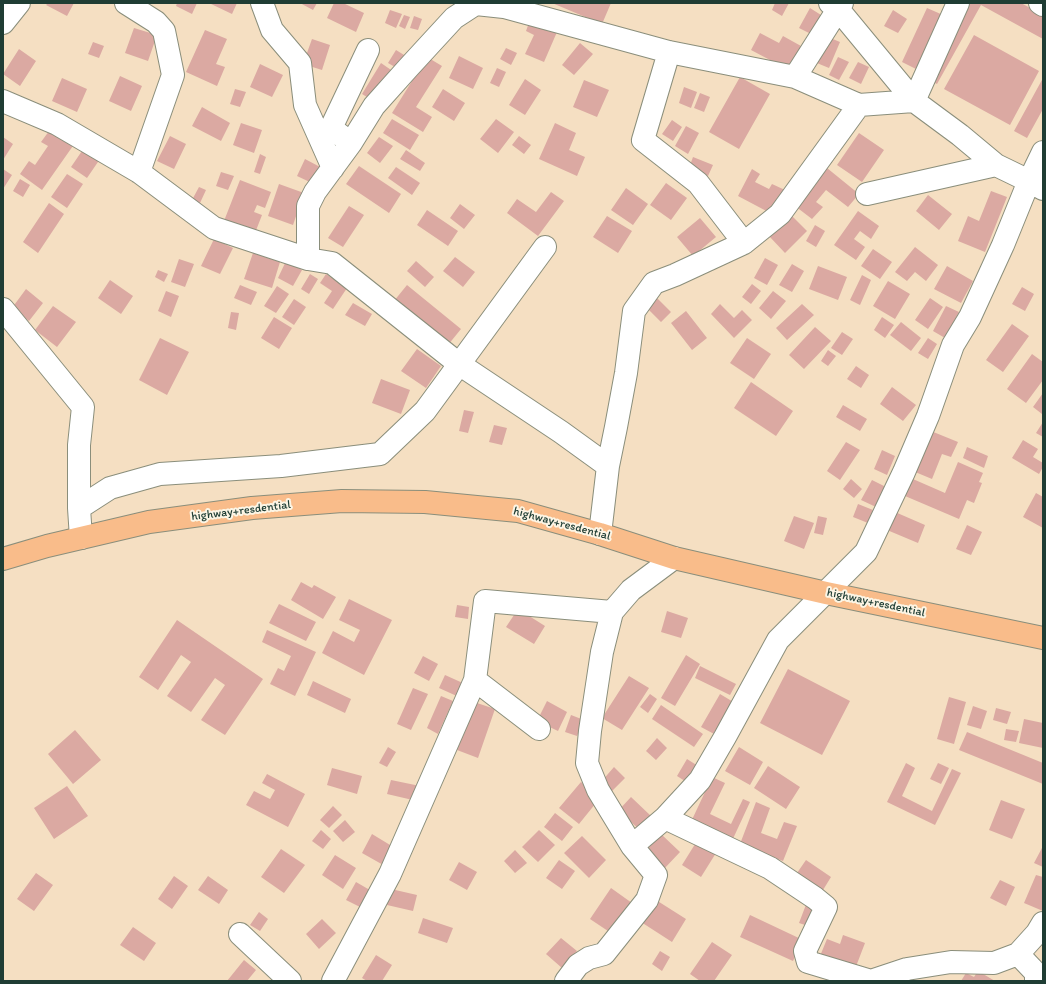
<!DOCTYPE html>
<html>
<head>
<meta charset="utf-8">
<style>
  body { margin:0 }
  #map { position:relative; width:1046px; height:984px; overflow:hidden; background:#f5dfc2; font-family:Itim,sans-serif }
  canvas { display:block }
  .frame { position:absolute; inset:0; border:4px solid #1f3d34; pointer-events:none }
</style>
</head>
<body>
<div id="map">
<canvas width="1046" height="984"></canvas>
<div class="frame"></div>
</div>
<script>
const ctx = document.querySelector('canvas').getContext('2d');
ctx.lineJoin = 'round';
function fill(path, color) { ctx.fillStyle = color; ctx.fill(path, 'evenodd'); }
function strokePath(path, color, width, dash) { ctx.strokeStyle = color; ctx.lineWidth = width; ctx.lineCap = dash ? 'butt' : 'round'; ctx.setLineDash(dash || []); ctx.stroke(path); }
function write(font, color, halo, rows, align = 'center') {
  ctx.font = font + ' Itim,sans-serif'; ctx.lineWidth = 4; ctx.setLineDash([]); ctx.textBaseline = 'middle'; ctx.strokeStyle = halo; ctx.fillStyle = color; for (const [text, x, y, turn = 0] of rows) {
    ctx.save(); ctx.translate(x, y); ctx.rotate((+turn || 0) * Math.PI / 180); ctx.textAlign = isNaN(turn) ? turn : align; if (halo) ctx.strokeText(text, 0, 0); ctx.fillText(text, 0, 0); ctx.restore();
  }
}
fill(new Path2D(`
  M48,3H74L67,16L46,5Z
  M177,3H197L192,14L176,6Z
  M209,3H237L232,14Z
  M300,3H317L313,10Z
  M334,3H343L364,13L356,32L327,18Z
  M552,3H611L602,24Z
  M775,3H789L782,16L772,10Z
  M966,3H1021L1043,15V39L981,5L937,84L925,78Z
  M810,8L821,15L811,34L799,28Z
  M927,8L943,15L918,70L902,62Z
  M390,10L402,14L396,28L385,23Z
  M893,10L907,19L898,33L884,26Z
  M404,15L410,17L405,29L399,26Z
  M414,16L422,19L418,30L410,28Z
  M530,20L557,32L544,62L525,54L534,35L526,31Z
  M134,28L157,35L148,61L125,53Z
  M205,30L227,39L216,64L225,67L217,86L186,72Z
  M760,33L779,43L783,36L801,46L789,70L751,50Z
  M823,35L840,42L829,68L812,61Z
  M974,35L1039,71L1010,125L944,89Z
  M312,39L330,45L322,70L303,64Z
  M93,42L104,46L99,58L88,54Z
  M580,43L593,54L574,75L562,65Z
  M506,48L517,53L511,65L500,59Z
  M19,49L36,61L20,86L3,74Z
  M396,50L409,58L402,71L388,63Z
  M459,56L483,68L473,89L449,78Z
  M427,57L442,66L416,107L432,117L423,132L392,113Z
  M838,57L849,62L839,80L829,75Z
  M858,62L869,67L861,84L849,78Z
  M381,63L394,72L375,102L362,94Z
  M260,64L283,75L272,97L250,87Z
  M497,68L506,72L499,87L490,83Z
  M120,76L142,86L131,111L109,101Z
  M740,77L770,94L739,149L709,132Z
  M62,78L87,89L77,112L52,101Z
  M1043,78V109L1027,138L1014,131Z
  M525,79L541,90L525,115L509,105Z
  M584,80L609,90L597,117L573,107Z
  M684,87L697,92L691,108L679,103Z
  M235,89L246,92L240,107L230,104Z
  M443,89L465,103L454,121L432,107Z
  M700,93L710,97L704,112L694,108Z
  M202,107L230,123L221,141L192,126Z
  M392,119L419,135L410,150L383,133Z
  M496,119L514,132L498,153L480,139Z
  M672,120L682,127L673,141L662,134Z
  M241,123L262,130L254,153L233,145Z
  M555,123L576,133L569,150L585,157L577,176L539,159Z
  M686,126L699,133L688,154L675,146Z
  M52,127L75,143L42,190L20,174L29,161L35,165L48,146L41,142Z
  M859,133L884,150L862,182L837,165Z
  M170,136L186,144L174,169L157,161Z
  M519,136L531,145L524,154L512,145Z
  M3,137L13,144L3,160Z
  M379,137L393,146L380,163L367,153Z
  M84,148L100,159L87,178L71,167Z
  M406,150L425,163L420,171L400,159Z
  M260,154L266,157L260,174L254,172Z
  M693,157L713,165L708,176L689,168Z
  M305,159L322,168L314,184L297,176Z
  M359,166L401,194L389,213L346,184Z
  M396,167L420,183L412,195L388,178Z
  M827,168L859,194L848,207L826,190L816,202L823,207L812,219L795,206Z
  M3,169L12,175L3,189Z
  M752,169L760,174L755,182L769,189L772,184L785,190L772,214L738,196Z
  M221,172L234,176L228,190L216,186Z
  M67,174L83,184L67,208L51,197Z
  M20,179L30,185L23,197L13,191Z
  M240,180L271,192L265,208L257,205L254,212L262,215L255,233L224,221Z
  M666,183L687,198L671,220L650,205Z
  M279,184L304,193L293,225L268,216Z
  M199,187L206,190L200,203L192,200Z
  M626,188L648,204L633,225L611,210Z
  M991,191L1007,197L985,252L958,241L968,216L979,221Z
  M551,192L564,201L538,236L507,213L517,199L536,212Z
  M928,195L952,214L939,230L916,211Z
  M49,203L64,214L38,253L23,242Z
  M460,204L475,215L464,229L450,218Z
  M349,206L364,215L343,247L328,238Z
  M427,210L458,231L448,246L417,225Z
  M858,211L879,226L871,239L860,231L854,239L865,247L856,260L834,245Z
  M791,215L807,231L785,253L769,236Z
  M607,216L632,231L618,253L593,237Z
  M700,218L716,237L693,256L677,237Z
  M815,225L825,231L816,247L806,241Z
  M214,239L233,248L220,274L201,266Z
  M915,247L938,265L926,281L915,272L907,281L895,272Z
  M873,249L892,262L880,279L861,266Z
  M253,253L280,262L272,288L244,279Z
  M455,257L475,272L463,287L443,271Z
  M765,258L778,265L767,285L754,278Z
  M179,259L194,264L185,287L171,282Z
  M286,261L302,270L293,286L278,278Z
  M416,261L434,277L425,287L407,271Z
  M792,264L804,271L792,292L779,285Z
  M818,266L847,277L838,300L809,289Z
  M947,266L973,281L961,303L934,289Z
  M158,270L168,274L164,282L155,277Z
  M310,274L318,279L309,294L301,289Z
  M326,274L347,288L333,309L324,303L332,291L320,283Z
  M862,275L871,280L860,305L850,300Z
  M110,280L133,296L121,314L98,298Z
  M888,281L910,294L895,319L873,306Z
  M752,284L761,291L751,304L742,297Z
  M240,285L257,292L251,305L234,298Z
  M407,285L461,329L448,345L394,301Z
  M277,286L289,294L276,313L264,306Z
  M1022,287L1034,294L1025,311L1012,304Z
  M26,289L43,303L29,321L12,308Z
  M166,291L179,296L171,317L158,311Z
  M773,291L786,301L771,319L759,308Z
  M656,297L671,312L661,322L646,307Z
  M930,298L943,307L928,329L915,320Z
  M294,299L306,307L294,325L282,317Z
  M353,303L372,314L365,326L345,315Z
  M720,304L734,318L742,310L752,320L734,338L711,314Z
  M802,304L814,315L787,340L776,328Z
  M53,306L76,322L57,347L35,330Z
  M946,306L959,312L945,338L933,331Z
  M686,311L707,338L692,350L671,323Z
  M231,312L239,313L236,330L228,328Z
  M274,317L292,328L279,349L261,338Z
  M882,317L894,325L885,338L874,330Z
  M901,322L921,338L911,351L890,335Z
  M1012,324L1029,336L1003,372L986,360Z
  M815,327L831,341L804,369L789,355Z
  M842,332L853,339L842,355L831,348Z
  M160,338L189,352L167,395L139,380Z
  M747,338L771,354L754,379L730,363Z
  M928,338L937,344L928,359L918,353Z
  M417,349L441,366L426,388L401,371Z
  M828,350L836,356L828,366L821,361Z
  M1032,354L1043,362V380L1026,403L1007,389Z
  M856,366L869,375L861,388L847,379Z
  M381,379L410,390L401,414L372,403Z
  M751,382L793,411L776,436L734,408Z
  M892,387L916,405L903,421L880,404Z
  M1043,393V413L1042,414L1033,407Z
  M843,405L867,419L860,431L836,417Z
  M464,410L474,412L468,433L459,431Z
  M1043,422V437L1036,433Z
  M494,425L507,428L502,445L489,442Z
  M926,429L958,442L951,457L942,454L932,479L908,469Z
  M1023,440L1038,449L1033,457L1043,463V467L1039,474L1012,458Z
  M846,442L860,450L840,480L827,471Z
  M967,447L988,456L984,468L963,458Z
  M882,450L895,456L887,475L874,469Z
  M958,462L983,473L979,482L982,483L974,503L967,500L959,519L898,493L906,476L945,493Z
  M851,479L862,489L854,498L843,489Z
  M872,480L886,487L876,507L861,500Z
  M1036,493L1043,497V528L1023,517Z
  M858,504L873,510L868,523L853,517Z
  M895,512L925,525L918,543L887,530Z
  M794,516L814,523L804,549L784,541Z
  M818,516L827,518L823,535L814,533Z
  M967,525L982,532L971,555L956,549Z
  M301,582L312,588L314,585L336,597L323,619L291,600Z
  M349,599L392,620L364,675L322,653L333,631L354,642L360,630L339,620Z
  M279,604L316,622L306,641L269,623Z
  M457,605L469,607L468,619L455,617Z
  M518,609L545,626L534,644L506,627Z
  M667,611L688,618L681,638L661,632Z
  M177,620L263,679L225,735L201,720L225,685L215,678L191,712L167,696L191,662L181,655L158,690L139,677Z
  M267,630L316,652L295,696L270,684L278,668L284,671L291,656L262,642Z
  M686,655L700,664L675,706L661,698Z
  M423,656L438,664L429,681L414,673Z
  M700,666L736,684L730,695L695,678Z
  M788,669L850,701L822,755L760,723Z
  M445,675L465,684L459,697L439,688Z
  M629,676L649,688L622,730L602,718Z
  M313,681L351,699L345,713L307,695Z
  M413,688L428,694L411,730L397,724Z
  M650,694L657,699L648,713L640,707Z
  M720,694L735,703L716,735L701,727Z
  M441,696L453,701L438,734L427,728Z
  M949,697L966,702L954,744L937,739Z
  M547,701L567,712L558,731L537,721Z
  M474,702L495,709L478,758L457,750Z
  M661,705L703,734L694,747L652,719Z
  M973,706L987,711L981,729L967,725Z
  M996,708L1011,712L1007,724L993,720Z
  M571,715L584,720L577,736L565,732Z
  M1024,719L1043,723V748L1019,743Z
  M1006,729L1019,731L1016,742L1004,740Z
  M75,730L101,760L73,784L48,754Z
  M967,732L1043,763V784L959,750Z
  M657,738L667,748L656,760L646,751Z
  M388,747L396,752L387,767L379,763Z
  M739,747L763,762L750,785L725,771Z
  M687,759L698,766L688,783L677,776Z
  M906,763L915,768L902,796L932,811L952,769L961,773L935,825L887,802Z
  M938,763L949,768L941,784L930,779Z
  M768,766L800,787L786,809L754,788Z
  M614,767L625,778L612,791L601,782Z
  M332,768L362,776L357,794L327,785Z
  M267,774L305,794L288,827L246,805L254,791L270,799L275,790L262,783Z
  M712,777L725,783L710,814L731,824L743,799L750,802L731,843L690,824Z
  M391,780L420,786L417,801L387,794Z
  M581,782L600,798L579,824L559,808Z
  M67,786L88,816L54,839L34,808Z
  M631,797L651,816L639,829L618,811Z
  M1001,800L1025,809L1012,839L989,830Z
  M756,802L770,808L761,833L777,839L784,822L797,826L783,861L740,844Z
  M333,806L342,815L329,828L320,820Z
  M555,813L573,827L562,841L544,827Z
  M345,820L355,832L343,842L333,831Z
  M321,830L331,839L323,849L312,841Z
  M539,830L555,845L538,862L522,847Z
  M372,834L395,848L385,866L362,853Z
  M661,834L680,852L663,870L644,853Z
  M582,836L606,860L589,878L564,853Z
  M697,841L716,853L701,877L682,865Z
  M1043,846V867L1034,863Z
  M281,849L305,865L284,893L261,877Z
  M515,850L527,863L515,873L504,861Z
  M335,855L356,868L343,889L322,875Z
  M559,860L575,871L562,889L546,878Z
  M806,860L831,877L823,890L797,873Z
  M459,862L477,872L467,890L449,880Z
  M36,873L53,885L34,911L17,899Z
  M1036,875L1043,877V911L1024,903Z
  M174,876L188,886L172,909L158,899Z
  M208,876L228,890L219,904L198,890Z
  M1000,880L1015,887L1006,906L990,898Z
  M356,882L375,893L366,910L346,900Z
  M611,888L632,903L611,933L590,919Z
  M391,889L417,895L413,911L387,905Z
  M656,900L686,919L672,942L641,922Z
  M807,902L820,907L811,927L799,923Z
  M259,912L268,919L260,931L250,925Z
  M750,915L803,940L793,961L740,937Z
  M423,918L453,928L447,943L418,933Z
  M322,919L336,933L319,949L306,934Z
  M133,927L156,943L144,961L120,945Z
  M843,935L865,943L855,969L820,956L827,939L840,944Z
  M561,938L577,951L562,968L546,954Z
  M712,942L732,955L714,981H700L690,974Z
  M660,951L670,957L662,971L652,964Z
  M376,955L392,965L382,981H367L362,978Z
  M244,960L256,970L247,981H227Z
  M978,971L995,981H961L966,973L974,977Z`), '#dba9a2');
const minor = new Path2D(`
  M126,3L156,22L164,31L173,75L139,172
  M262,3L272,30L300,63L305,105L333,168
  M477,3L454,18L408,68L374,106L351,143L315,192L308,206V259L332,263L459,364L561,432L608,466
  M830,3L838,9L914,101L960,135L996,165L1029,181L1043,189
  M1040,3L1043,5
  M476,4L504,7L669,52L795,77
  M3,23L19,3
  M669,52L643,140L698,183L744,243
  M3,101L57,124L139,172L214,228L308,259
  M859,105L914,101L958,3
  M351,143L331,128L368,50
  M867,194L996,165
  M3,309L83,407L79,445V508
  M600,534L608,466L616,427L626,373L634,311L654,283L675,275L744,243L780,214L859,105L795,77L842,3
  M81,538L79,508L110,488L160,474L281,466L380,454L425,411L545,247
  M475,680L539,729
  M665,818L770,868L815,898L826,907L805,951L808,962L871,981L907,969L951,962L994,963L1018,954L1037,933L1043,923
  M632,846L665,818L700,780L725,737L778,640L866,552L904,472L928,416L953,345L970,317L1003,245L1029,181L1043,152
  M240,934L290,981
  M1018,954L1036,973V981
  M333,981L390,874L475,680L485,601L612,612
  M566,981L578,965L589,958L604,954L647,900L656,875L632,846L598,790L587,763L590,731L602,652L612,612L631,590L674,558`);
const highway = new Path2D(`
  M3,559L47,546L149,522L252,508L342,501L425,502L518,511L600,534L674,558L826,593L1043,638`);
strokePath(minor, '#8a8e7b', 24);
strokePath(highway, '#8a8e7b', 24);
strokePath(minor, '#fff', 22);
strokePath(highway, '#f9bc8a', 22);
write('12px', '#1f3d34', '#fcf5e5', [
  ["highway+resdential",241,511,-7],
  ["highway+resdential",562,524,15],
  ["highway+resdential",876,603,12]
]);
</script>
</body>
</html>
